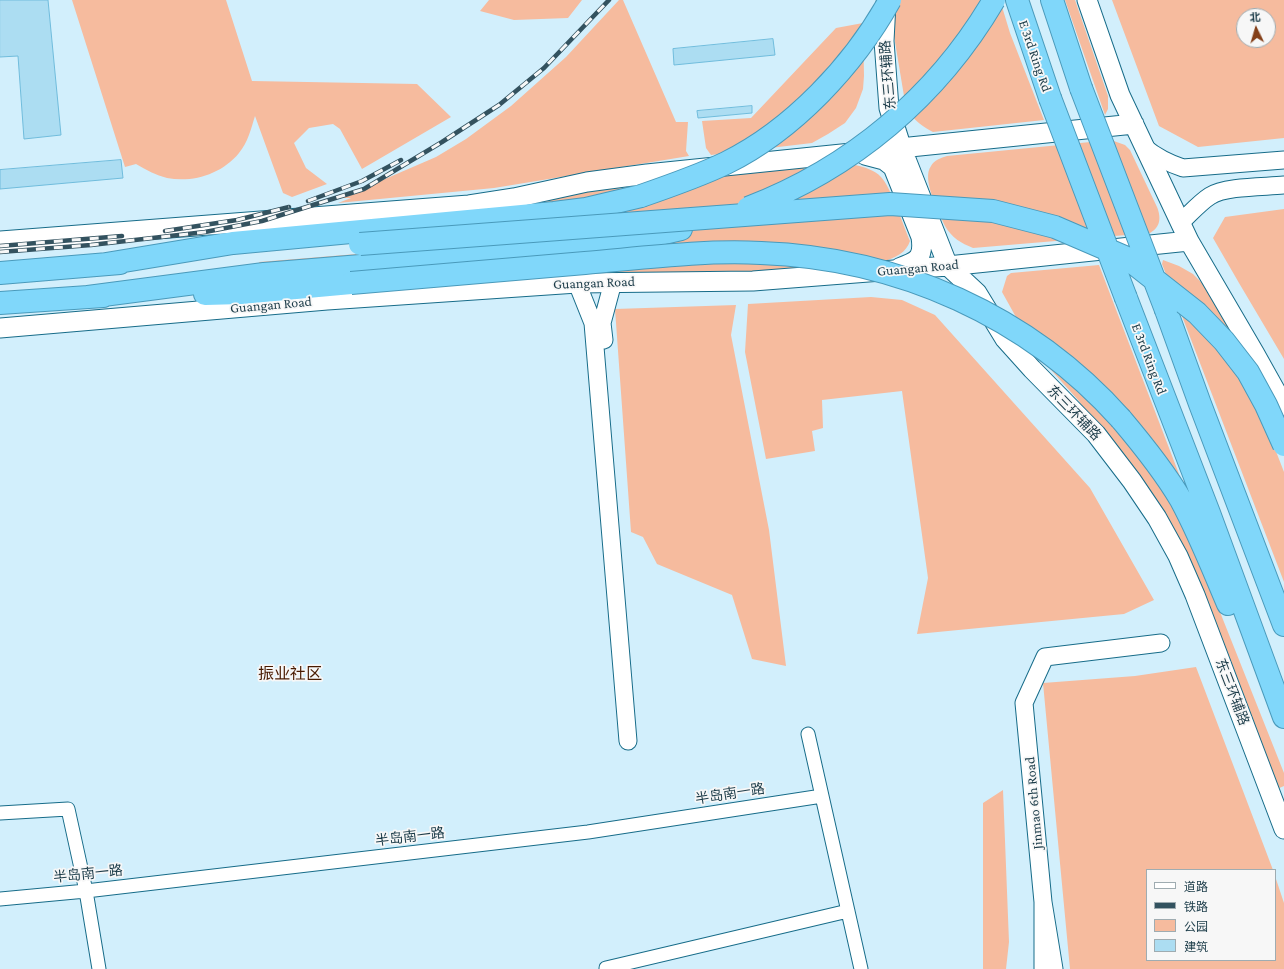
<!DOCTYPE html>
<html>
<head>
<meta charset="utf-8">
<style>
  body { margin:0 }
  #map { position:relative; width:1284px; height:969px; overflow:hidden; background:#d2effc; font-family:"Crimson Pro","Noto Sans SC",serif }
  canvas { display:block }
  .legend { position:absolute; left:1146px; top:869px; width:130px; height:92px; box-sizing:border-box; background:#f7f7f7; border:1px solid #9facb1; margin:0; padding:5px 7px; list-style:none; font-size:12px; color:#1c3c49 }
  .legend li { display:flex; align-items:center; gap:8px; height:20px }
  .legend b { width:20px; border:1px solid #9facb1 }
  .north { position:absolute; left:1236px; top:8px; width:40px; height:40px; box-sizing:border-box; background:#f7f7f7; border:1px solid #9facb1; border-radius:50%; rotate:355deg; font-size:11px; font-weight:700; line-height:16px; text-align:center; color:#1c3c49 }
  .north::after { content:''; display:block; margin:auto; width:14px; height:18px; background:#843f18; clip-path:polygon(50% 0,100% 100%,50% 72%,0 100%) }
</style>
</head>
<body>
<div id="map">
<canvas width="1284" height="969"></canvas>
<ul class="legend">
<li><b style="height:5px;background:#fff"></b>道路</li>
<li><b style="height:5px;background:#33525f"></b>铁路</li>
<li><b style="height:11px;background:#f6bb9e"></b>公园</li>
<li><b style="height:11px;background:#acddf2"></b>建筑</li>
</ul>
<div class="north">北</div>
</div>
<script>
const ctx = document.querySelector('canvas').getContext('2d');
ctx.lineJoin = 'round';
function fill(path, color) { ctx.fillStyle = color; ctx.fill(path, 'evenodd'); }
function strokePath(path, color, width, dash) { ctx.strokeStyle = color; ctx.lineWidth = width; ctx.lineCap = dash ? 'butt' : 'round'; ctx.setLineDash(dash || []); ctx.stroke(path); }
function write(font, color, halo, rows, align = 'center') {
  ctx.font = font + ' "Crimson Pro","Noto Sans SC",serif'; ctx.lineWidth = 3.5; ctx.setLineDash([]); ctx.textBaseline = 'middle'; ctx.strokeStyle = halo; ctx.fillStyle = color; for (const [text, x, y, turn = 0] of rows) {
    ctx.save(); ctx.translate(x, y); ctx.rotate((+turn || 0) * Math.PI / 180); ctx.textAlign = isNaN(turn) ? turn : align; if (halo) ctx.strokeText(text, 0, 0); ctx.fillText(text, 0, 0); ctx.restore();
  }
}
fill(new Path2D(`
  M72,0H226L252,81L417,84L451,117L362,169L340,129L333,124L309,128L294,143L306,168L327,184L292,197L283,193L255,116C251,129 248,142 239,153C222,174 193,183 167,178C156,175 146,170 136,164L125,167Z
  M489,0H582L568,18L514,20L480,11Z
  M619,0H623L676,122H688L686,151L689,156L494,188L338,203L351,198H341L436,157L466,139L511,106L566,57Z
  M892,0H1000L1010,33L1044,120L933,132C915,122 909,116 904,96L893,30Z
  M1065,0H1075L1108,96V109L1105,115Z
  M1112,0H1284V138L1198,147L1159,126ZM1244,16H1268V40H1244Z
  M863,23L864,76L863,89L856,108L845,123L828,134L812,143L711,155L706,148L702,121L751,118L836,28Z
  M1111,140L1125,145L1130,150L1157,207C1161,217 1161,227 1150,233L973,248C961,243 952,238 945,226C939,212 921,179 931,166C934,160 941,158 947,156Z
  M855,165C864,167 875,170 881,177C891,187 903,225 910,241C903,264 865,264 845,267L264,302L259,262L357,254L576,189L789,167Z
  M1284,209V359L1239,283L1213,238L1225,217Z
  M1163,260L1179,266L1193,274L1203,284L1235,338L1243,383L1263,418L1284,472V582L1162,264Z
  M1099,265L1187,495V529L1284,773V786L1277,789L1173,535L1078,400L1036,353L1002,292L1007,276L1011,273Z
  M871,297L902,300L935,315L1090,488L1154,600L1124,614L917,634L928,578L902,391L822,400L823,428L812,431L815,451L766,459L745,352L748,304Z
  M736,305L731,335L769,530L786,666L752,659L732,595L657,564L643,537L631,532L615,309Z
  M1196,667L1273,870H1147V960H1275V876L1284,903V969H1070L1043,683L1135,676Z
  M1003,790L1009,942L1006,969H983V803Z`), '#f6bb9e');
const building = new Path2D(`
  M0,0H48L61,135L24,139L18,56L0,57Z
  M773,39L775,55L674,65L673,49Z
  M752,106V113L698,118L697,111Z
  M121,160L123,178L0,189V170Z`);
fill(building, '#acddf2');
strokePath(building, '#70bcdc', 1);
const minor = new Path2D(`
  M808,734L861,969
  M0,813L68,809L86,891L99,969
  M0,899L86,891L588,832L822,796
  M606,969V968L848,911`);
const tertiary = new Path2D(`
  M1144,147C1156,157 1168,163 1183,168L1284,160
  M1180,223C1190,214 1199,203 1210,196C1225,186 1265,187 1284,185
  M577,283L593,323L628,741
  M604,340L602,323L613,282
  M1043,902L1024,703L1045,657L1161,643
  M1043,969V902L1054,969`);
const secondary = new Path2D(`
  M1087,0L1120,95L1189,241L1255,354L1284,406
  M886,3L884,41L889,108L902,149L948,266L977,293L1005,339L1032,369L1096,434L1132,481L1157,518L1178,556L1195,595L1284,829
  M865,155L884,160L893,167L921,237C924,258 918,261 899,268
  M0,241L469,205L514,198L587,182L647,174L1134,124
  M0,328L327,300L577,283L753,281L894,270L948,266L1189,241`);
const trunk = new Path2D(`
  M1017,0L1050,98
  M1052,0L1081,88
  M106,264L233,243L554,213L586,209L641,196
  M0,273L120,263
  M205,294L241,293L351,283
  M88,297L264,274L530,252L575,247L647,237L681,229
  M1126,298L1209,513L1284,717
  M0,303L103,296
  M1166,310L1200,404L1284,625
  M1121,419C1143,445 1164,471 1181,500C1199,533 1213,569 1228,604`);
strokePath(minor, '#176c89', 15);
strokePath(tertiary, '#176c89', 19);
strokePath(secondary, '#176c89', 21);
strokePath(trunk, '#499abb', 24);
strokePath(minor, '#fff', 13);
strokePath(tertiary, '#fff', 17);
strokePath(secondary, '#fff', 19);
strokePath(trunk, '#80d7fa', 22);
const rail = new Path2D(`
  M308,201L362,181L401,160
  M165,231L237,220L289,207
  M0,246L122,236
  M0,252L91,245L205,232L262,221L364,189L442,142L499,105L544,68L609,0`);
strokePath(rail, '#33525f', 4.5);
strokePath(rail, '#f7f7f7', 3, [9]);
const trunkBridge = new Path2D(`
  M1081,88L1166,310
  M1050,98L1126,298
  M641,196C670,186 699,176 726,163C793,130 854,65 890,0
  M748,208C852,168 937,97 994,0
  M360,244L890,204L993,211L1055,227L1127,258L1197,313L1224,341L1248,372L1266,405L1284,445
  M351,283C429,276 507,269 585,263C643,258 702,250 761,253C899,258 1029,316 1121,419`);
strokePath(trunkBridge, '#499abb', 24, []);
strokePath(trunkBridge, '#80d7fa', 22);
write('14px', '#1c3c49', '#f7f7f7', [
  ["E 3rd Ring Rd",1035,56,71],
  ["东三环辅路",888,75,-95],
  ["Guangan Road",918,268,-5],
  ["Guangan Road",594,283,-2],
  ["Guangan Road",271,305,-5],
  ["E 3rd Ring Rd",1149,359,69],
  ["东三环辅路",1074,413,46],
  ["东三环辅路",1232,692,69],
  ["半岛南一路",730,794,-9],
  ["Jinmao 6th Road",1034,803,-95],
  ["半岛南一路",410,837,-7],
  ["半岛南一路",88,874,-6]
]);
write('16px', '#481a00', '#f7f7f7', [
  ["振业社区",290,674]
]);
</script>
</body>
</html>
